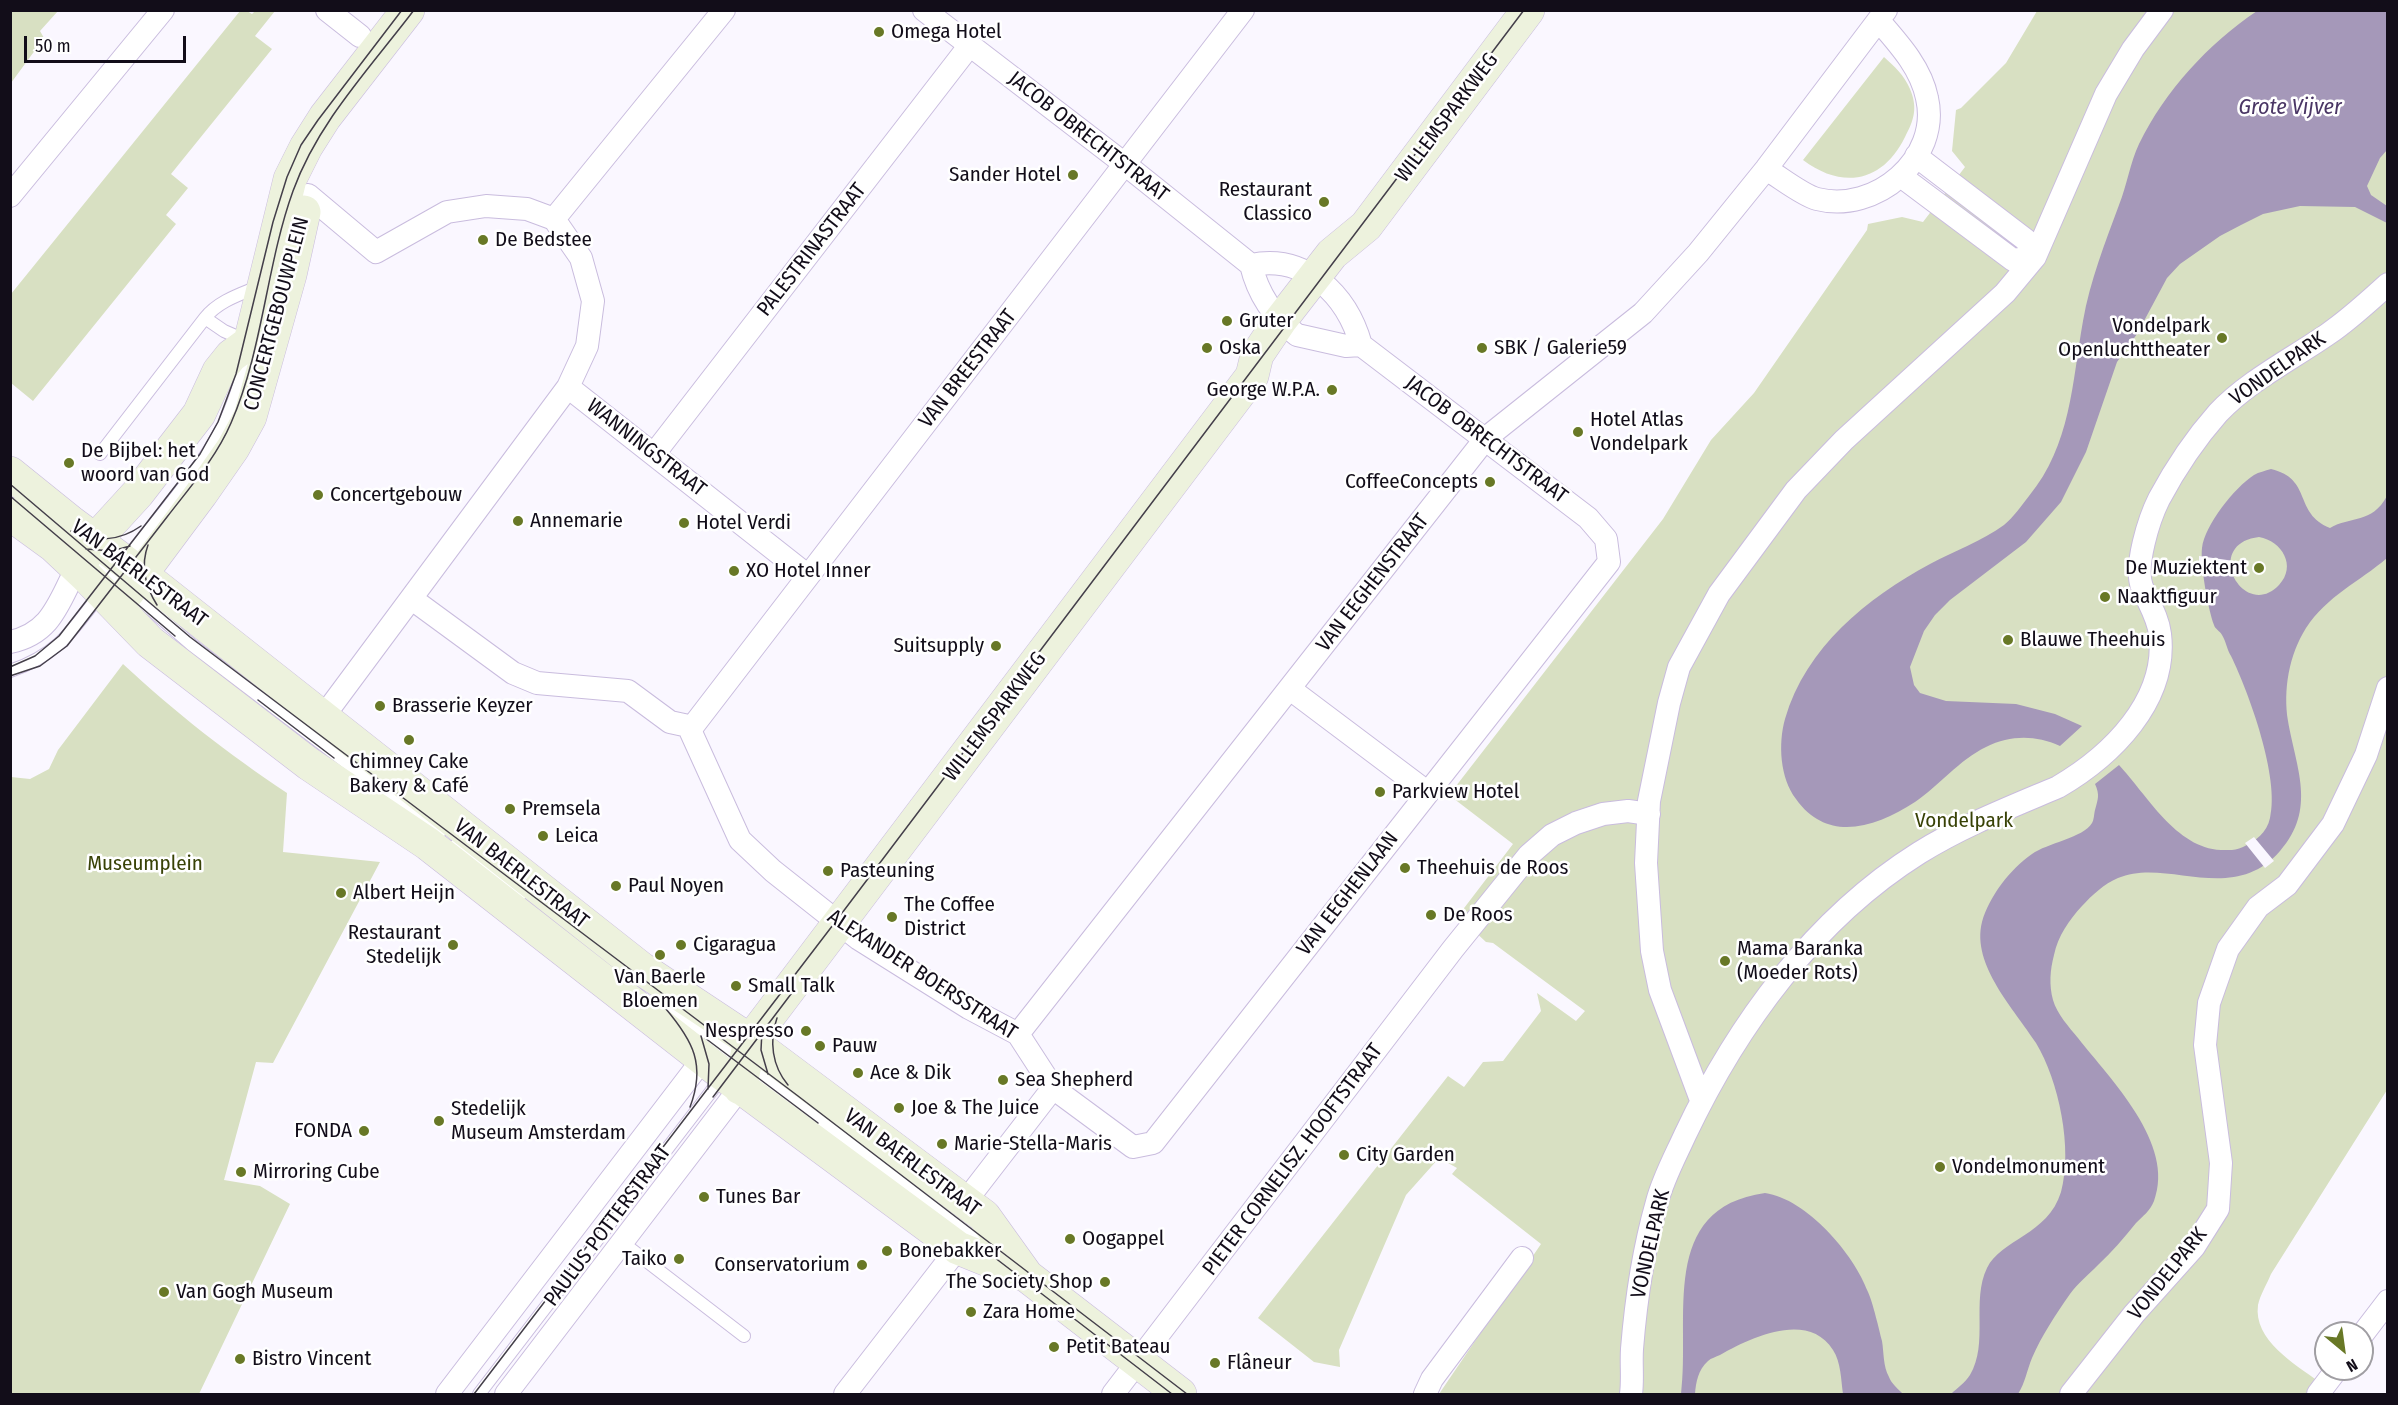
<!DOCTYPE html>
<html>
<head>
<meta charset="utf-8">
<style>
  body { margin:0 }
  #map { position:relative; width:2398px; height:1405px; overflow:hidden; background:#faf7ff; font-family:"Fira Sans Condensed",sans-serif }
  canvas { display:block }
  .frame { position:absolute; inset:0; border:12px solid #120d19; pointer-events:none }
  .north { position:absolute; left:2314px; top:1321px; width:60px; height:60px; box-sizing:border-box; background:#fff; border:2px solid #a09ea3; border-radius:50%; rotate:151deg; font-size:16px; font-weight:700; line-height:24px; text-align:center; color:#120d19 }
  .north::after { content:''; display:block; margin:auto; width:21px; height:27px; background:#687826; clip-path:polygon(50% 0,100% 100%,50% 72%,0 100%) }
  .scale { position:absolute; left:24px; top:36px; width:162px; height:27px; box-sizing:border-box; border:3px solid #120d19; border-top:0; padding-left:8px; font-size:18px; line-height:21px; white-space:nowrap; color:#120d19; -webkit-text-stroke:4px #fff; paint-order:stroke }
</style>
</head>
<body>
<div id="map">
<canvas width="2398" height="1405"></canvas>
<div class="frame"></div>
<div class="north">N</div>
<div class="scale">50 m</div>
</div>
<script>
const ctx = document.querySelector('canvas').getContext('2d');
ctx.lineJoin = 'round';
function fill(path, color) { ctx.fillStyle = color; ctx.fill(path, 'evenodd'); }
function strokePath(path, color, width, dash) { ctx.strokeStyle = color; ctx.lineWidth = width; ctx.lineCap = dash ? 'butt' : 'round'; ctx.setLineDash(dash || []); ctx.stroke(path); }
function write(font, color, halo, rows, align = 'center') {
  ctx.font = font + ' "Fira Sans Condensed",sans-serif'; ctx.lineWidth = 5; ctx.setLineDash([]); ctx.textBaseline = 'middle'; ctx.strokeStyle = halo; ctx.fillStyle = color; for (const [text, x, y, turn = 0] of rows) {
    ctx.save(); ctx.translate(x, y); ctx.rotate((+turn || 0) * Math.PI / 180); ctx.textAlign = isNaN(turn) ? turn : align; if (halo) ctx.strokeText(text, 0, 0); ctx.fillText(text, 0, 0); ctx.restore();
  }
}
fill(new Path2D(`
  M11,10L58,11L40,31L44,38L11,83Z
  M240,11H247L252,14L255,11H275L255,36L272,49L171,174L188,188L166,215L176,224L33,401L11,383V294Z
  M2037,11H2387V1090L2271,1274C2267,1284 2260,1295 2258,1305C2253,1340 2295,1364 2318,1381L2307,1394H1439L1541,1244L1452,1174L1457,1168L1439,1158L1406,1195L1339,1350L1340,1367L1314,1362L1258,1318L1448,1076L1464,1087L1483,1062L1503,1061L1541,1011L1537,993L1576,1021L1585,1011L1493,943L1486,942L1458,916L1513,844L1449,795L1663,519L1711,440L1754,393L1867,230L1868,224L1902,217L1923,222L1965,167L1952,151L1956,110L1961,108L2006,63Z
  M1884,57C1895,67 1904,75 1910,89C1918,108 1914,120 1905,137C1883,182 1843,190 1803,160Z
  M123,664C176,713 227,753 287,793L283,852L380,862L273,1063L256,1062L224,1180L260,1186L290,1204L199,1394H11V777L30,779L49,769L58,750Z`), '#d8e0c2');
fill(new Path2D(`
  M2257,11H2387V150L2380,158L2367,186L2371,195L2387,206V223L2355,207L2300,206L2263,214L2241,225L2220,236L2180,264L2167,278L2137,334L2117,362L2086,452L2061,502L2026,542L1950,600L1935,615L1924,631L1910,667L1914,685L1920,693L1946,701L2016,704L2055,714L2082,726L2060,746C2035,735 2011,735 1986,747C1959,760 1940,785 1915,802C1876,827 1828,844 1796,799C1780,778 1778,744 1785,719C1806,647 1867,598 1930,564C1954,551 1982,541 2004,525C2013,518 2022,505 2029,496C2071,445 2072,383 2083,321C2090,281 2105,243 2119,205C2127,185 2130,163 2139,144C2165,91 2208,44 2257,11Z
  M2271,469C2313,479 2293,513 2330,528C2350,516 2372,524 2387,496V558C2359,582 2327,596 2306,628C2289,655 2283,690 2288,721C2296,768 2317,809 2280,851C2232,906 2167,857 2118,878C2104,884 2092,895 2082,906C2069,920 2058,936 2054,955C2050,970 2049,985 2053,1000C2057,1014 2069,1027 2078,1038C2110,1079 2176,1144 2154,1201C2150,1211 2143,1216 2136,1223C2124,1238 2112,1252 2098,1265C2088,1275 2078,1283 2070,1294C2056,1314 2042,1335 2032,1358C2027,1370 2025,1383 2018,1394H1951C1957,1388 1965,1383 1970,1375C1989,1343 1971,1301 1987,1268C2001,1239 2048,1235 2061,1192C2073,1149 2059,1081 2036,1043C2015,1010 1971,965 1982,922C1989,897 2010,869 2032,854C2047,843 2083,838 2092,823C2094,820 2094,814 2095,810C2098,799 2100,795 2095,784L2119,765C2147,795 2176,848 2221,850C2229,850 2235,851 2243,847C2255,841 2267,833 2270,818C2280,778 2249,693 2231,656C2227,650 2226,641 2222,635C2220,631 2215,629 2214,625C2208,609 2200,564 2202,548C2205,525 2234,488 2254,475C2259,472 2265,471 2271,469ZM2259,537C2282,541 2297,566 2279,585C2244,622 2201,544 2259,537Z
  M1765,1193C1807,1199 1854,1254 1868,1292C1873,1303 1879,1329 1882,1341C1884,1353 1883,1366 1889,1377C1891,1383 1899,1390 1903,1394H1843C1841,1380 1841,1362 1833,1350C1808,1310 1750,1338 1720,1355C1716,1357 1711,1358 1708,1361C1698,1370 1696,1382 1695,1394H1681C1691,1319 1657,1208 1765,1193Z`), '#a598b9');
fill(new Path2D(`
  M2199,556L2234,561L2233,567L2199,562Z
  M2254,837L2274,861L2265,868L2245,843Z`), '#faf7ff');
const lane = new Path2D(`
  M205,318C218,301 241,294 260,286
  M100,454L205,318L224,331L247,341
  M88,555L192,645L439,833
  M126,560C158,518 199,473 223,426C235,403 242,377 248,352
  M10,671C58,655 72,631 101,593
  M456,845L521,894
  M669,1005L987,1247
  M623,1243L744,1336
  M479,1394L723,1076`);
const street = new Path2D(`
  M327,10L360,36
  M924,10L1126,165L1251,265C1258,294 1273,317 1297,335L1346,346L1361,345
  M1243,10L690,730L740,840L773,871L859,939L969,1008L1018,1034L1053,1088L1133,1147L1153,1143L1609,562L1606,539L1588,518L1361,345C1347,295 1306,254 1251,265
  M1766,169C1780,177 1802,195 1817,199C1875,214 1941,159 1927,98C1921,68 1899,44 1879,21
  M1902,177L2013,260L2035,257L2026,240L1916,156
  M308,195L376,252L447,212L486,206L527,209L554,219L581,258L593,301L587,346L568,387L323,717
  M10,196L163,10
  M554,219L724,10
  M568,387L808,576
  M654,454L970,45
  M412,599L513,673L537,683L628,691L670,722L693,727
  M10,642C53,633 59,600 77,568
  M1290,689L1427,792
  M1018,1034L1486,438L1643,313L1698,253L1766,169L1886,10
  M1701,1100L1660,990L1652,951L1646,863L1649,801L1669,703L1679,667L1719,594L1796,490L1844,440L2005,293L2035,257L2106,94L2133,49L2162,10
  M965,1202L1053,1088
  M2362,1335L2388,1301
  M447,1394L703,1059
  M506,1394L740,1088
  M845,1394L958,1248
  M1113,1394L1453,949L1529,855L1552,835L1576,823L1603,814L1628,811L1649,814
  M1425,1394L1432,1379L1522,1258
  M1631,1394C1633,1380 1631,1364 1632,1349C1636,1299 1643,1251 1657,1202C1663,1179 1675,1157 1685,1135C1737,1025 1814,919 1919,853C1962,826 2011,807 2058,787C2111,756 2168,701 2160,634C2158,617 2148,602 2142,587C2134,566 2149,519 2159,499C2175,469 2195,439 2218,413C2248,381 2292,359 2328,334C2350,319 2368,302 2388,284
  M2071,1394L2134,1314L2194,1247L2218,1209L2221,1163L2205,1045L2209,1003L2228,949L2258,907L2287,885L2333,824L2366,755L2388,688
  M2318,1394L2337,1369`);
const secondary = new Path2D(`
  M10,473L72,523L141,574L642,969L746,1038L984,1216L1027,1276L1180,1394
  M10,514L54,546L87,577L150,642L309,764L428,844L720,1072L958,1248L1027,1276
  M85,556L96,539L138,493L199,414L219,371L231,356L250,342L290,179L306,147L325,117L408,10
  M128,592L201,494L233,448L250,417L290,275L304,212
  M740,1088L750,1041L1252,376L1257,355L1280,321L1332,254L1366,226L1528,10`);
strokePath(lane, '#c9bcde', 14);
strokePath(street, '#c9bcde', 24);
strokePath(secondary, '#c9bcde', 34);
strokePath(lane, '#fff', 12);
strokePath(street, '#fff', 22);
strokePath(secondary, '#edf2dd', 33);
strokePath(new Path2D(`
  M10,484L190,637L798,1096L1187,1394
  M10,496L175,636
  M71,531C95,543 120,541 141,526
  M148,545C140,567 145,586 157,605
  M86,549L112,551L130,546
  M10,667L35,656L59,636L200,454L218,422L236,374L273,222L287,177L301,145L318,120L402,10
  M10,676L40,666L67,646C100,603 134,560 167,517C190,487 216,458 231,423C263,350 266,266 293,191C318,122 370,68 414,10
  M258,700L334,758
  M666,1009C693,1041 706,1065 690,1107
  M777,1018C769,1041 772,1066 788,1085
  M762,1030L761,1050L768,1074
  M701,1036L709,1064L708,1089
  M705,1038L818,1123
  M713,1097L791,994
  M990,1254L1172,1394
  M474,1394L836,921L1524,10`), '#443f4a', 1.5);
for (const [x, y, r, color] of [
  [879,32,6,"#687826"],
  [1073,175,6,"#687826"],
  [1324,202,6,"#687826"],
  [483,240,6,"#687826"],
  [1227,321,6,"#687826"],
  [2222,338,6,"#687826"],
  [1207,348,6,"#687826"],
  [1482,348,6,"#687826"],
  [1332,390,6,"#687826"],
  [1578,432,6,"#687826"],
  [69,463,6,"#687826"],
  [1490,482,6,"#687826"],
  [318,495,6,"#687826"],
  [518,521,6,"#687826"],
  [684,523,6,"#687826"],
  [2259,568,6,"#687826"],
  [734,571,6,"#687826"],
  [2105,597,6,"#687826"],
  [2008,640,6,"#687826"],
  [996,646,6,"#687826"],
  [380,706,6,"#687826"],
  [409,740,6,"#687826"],
  [1380,792,6,"#687826"],
  [510,809,6,"#687826"],
  [543,836,6,"#687826"],
  [1405,868,6,"#687826"],
  [828,871,6,"#687826"],
  [616,886,6,"#687826"],
  [341,893,6,"#687826"],
  [1431,915,6,"#687826"],
  [892,917,6,"#687826"],
  [453,945,6,"#687826"],
  [681,945,6,"#687826"],
  [660,955,6,"#687826"],
  [1725,961,6,"#687826"],
  [736,986,6,"#687826"],
  [806,1031,6,"#687826"],
  [820,1046,6,"#687826"],
  [858,1073,6,"#687826"],
  [1003,1080,6,"#687826"],
  [899,1108,6,"#687826"],
  [439,1121,6,"#687826"],
  [364,1131,6,"#687826"],
  [942,1144,6,"#687826"],
  [1344,1155,6,"#687826"],
  [1940,1167,6,"#687826"],
  [241,1172,6,"#687826"],
  [704,1197,6,"#687826"],
  [1070,1239,6,"#687826"],
  [887,1251,6,"#687826"],
  [679,1259,6,"#687826"],
  [862,1265,6,"#687826"],
  [1105,1282,6,"#687826"],
  [164,1292,6,"#687826"],
  [971,1312,6,"#687826"],
  [1054,1347,6,"#687826"],
  [240,1359,6,"#687826"],
  [1215,1363,6,"#687826"]
]) { const dot = new Path2D(); dot.arc(x, y, r, 0, 2 * Math.PI); ctx.fillStyle = color; ctx.fill(dot); strokePath(dot, '#fff', 2); }
write('21px', '#120d19', '#fff', [
  ["Omega Hotel",891,32],
  ["Sander Hotel",1061,175,"right"],
  ["Restaurant",1312,190,"right"],
  ["Classico",1312,214,"right"],
  ["De Bedstee",495,240],
  ["Gruter",1239,321],
  ["Vondelpark",2210,326,"right"],
  ["Openluchttheater",2210,350,"right"],
  ["Oska",1219,348],
  ["SBK / Galerie59",1494,348],
  ["George W.P.A.",1320,390,"right"],
  ["Hotel Atlas",1590,420],
  ["Vondelpark",1590,444],
  ["De Bijbel: het",81,451],
  ["woord van God",81,475],
  ["CoffeeConcepts",1478,482,"right"],
  ["Concertgebouw",330,495],
  ["Annemarie",530,521],
  ["Hotel Verdi",696,523],
  ["De Muziektent",2247,568,"right"],
  ["XO Hotel Inner",746,571],
  ["Naaktfiguur",2117,597],
  ["Blauwe Theehuis",2020,640],
  ["Suitsupply",984,646,"right"],
  ["Brasserie Keyzer",392,706],
  ["Chimney Cake",409,762,"center"],
  ["Bakery & Café",409,786,"center"],
  ["Parkview Hotel",1392,792],
  ["Premsela",522,809],
  ["Leica",555,836],
  ["Theehuis de Roos",1417,868],
  ["Pasteuning",840,871],
  ["Paul Noyen",628,886],
  ["Albert Heijn",353,893],
  ["The Coffee",904,905],
  ["District",904,929],
  ["De Roos",1443,915],
  ["Restaurant",441,933,"right"],
  ["Stedelijk",441,957,"right"],
  ["Cigaragua",693,945],
  ["Mama Baranka",1737,949],
  ["(Moeder Rots)",1737,973],
  ["Van Baerle",660,977,"center"],
  ["Bloemen",660,1001,"center"],
  ["Small Talk",748,986],
  ["Nespresso",794,1031,"right"],
  ["Pauw",832,1046],
  ["Ace & Dik",870,1073],
  ["Sea Shepherd",1015,1080],
  ["Joe & The Juice",911,1108],
  ["Stedelijk",451,1109],
  ["Museum Amsterdam",451,1133],
  ["FONDA",352,1131,"right"],
  ["Marie-Stella-Maris",954,1144],
  ["City Garden",1356,1155],
  ["Vondelmonument",1952,1167],
  ["Mirroring Cube",253,1172],
  ["Tunes Bar",716,1197],
  ["Oogappel",1082,1239],
  ["Bonebakker",899,1251],
  ["Taiko",667,1259,"right"],
  ["Conservatorium",850,1265,"right"],
  ["The Society Shop",1093,1282,"right"],
  ["Van Gogh Museum",176,1292],
  ["Zara Home",983,1312],
  ["Petit Bateau",1066,1347],
  ["Bistro Vincent",252,1359],
  ["Flâneur",1227,1363]
], 'left');
write('21px', '#120d19', '#fff', [
  ["WILLEMSPARKWEG",1447,118,-53],
  ["JACOB OBRECHTSTRAAT",1088,137,38],
  ["PALESTRINASTRAAT",812,250,-52],
  ["CONCERTGEBOUWPLEIN",277,314,-75],
  ["VAN BREESTRAAT",968,369,-52],
  ["VONDELPARK",2278,369,-35],
  ["JACOB OBRECHTSTRAAT",1486,440,37],
  ["WANNINGSTRAAT",646,448,38],
  ["VAN BAERLESTRAAT",139,574,37],
  ["VAN EEGHENSTRAAT",1373,583,-52],
  ["WILLEMSPARKWEG",995,717,-53],
  ["VAN BAERLESTRAAT",521,874,38],
  ["VAN EEGHENLAAN",1348,894,-52],
  ["ALEXANDER BOERSSTRAAT",922,975,33],
  ["PIETER CORNELISZ. HOOFTSTRAAT",1293,1160,-53],
  ["VAN BAERLESTRAAT",912,1163,37],
  ["PAULUS POTTERSTRAAT",608,1226,-53],
  ["VONDELPARK",1651,1244,-77],
  ["VONDELPARK",2168,1274,-51]
]);
write('21px', '#384206', '#fff', [
  ["Vondelpark",1964,821],
  ["Museumplein",145,864]
]);
write('italic 22px', '#4a3665', '#fff', [
  ["Grote Vijver",2290,108]
]);
</script>
</body>
</html>
